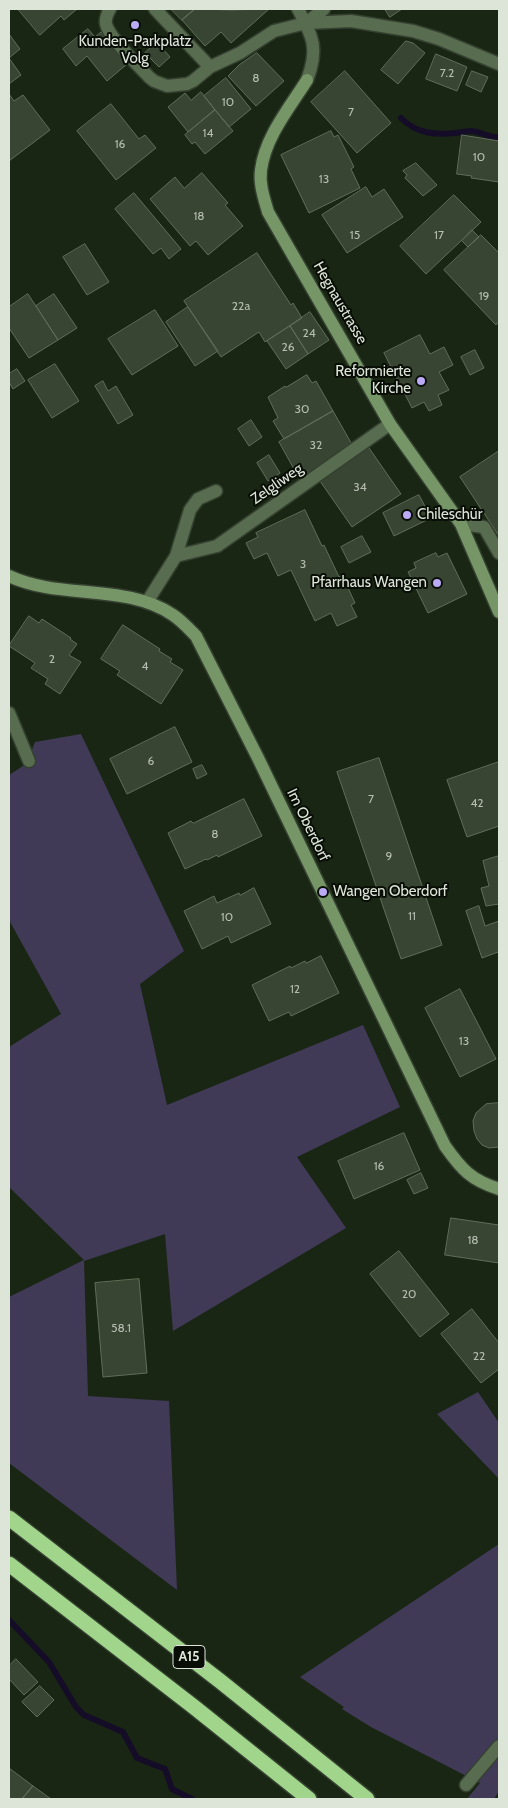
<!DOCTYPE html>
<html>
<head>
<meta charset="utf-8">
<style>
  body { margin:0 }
  #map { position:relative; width:508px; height:1808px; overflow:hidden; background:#1a2614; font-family:Cabin,sans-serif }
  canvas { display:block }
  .frame { position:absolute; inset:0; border:10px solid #dde5d9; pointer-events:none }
</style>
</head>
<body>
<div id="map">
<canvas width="508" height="1808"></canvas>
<div class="frame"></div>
</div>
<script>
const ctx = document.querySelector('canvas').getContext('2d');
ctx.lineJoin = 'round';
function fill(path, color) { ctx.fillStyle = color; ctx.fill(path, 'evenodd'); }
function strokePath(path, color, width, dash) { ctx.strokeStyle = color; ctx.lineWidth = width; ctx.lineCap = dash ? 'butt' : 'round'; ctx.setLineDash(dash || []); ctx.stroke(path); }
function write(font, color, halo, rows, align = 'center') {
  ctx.font = font + ' Cabin,sans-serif'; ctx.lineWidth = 4; ctx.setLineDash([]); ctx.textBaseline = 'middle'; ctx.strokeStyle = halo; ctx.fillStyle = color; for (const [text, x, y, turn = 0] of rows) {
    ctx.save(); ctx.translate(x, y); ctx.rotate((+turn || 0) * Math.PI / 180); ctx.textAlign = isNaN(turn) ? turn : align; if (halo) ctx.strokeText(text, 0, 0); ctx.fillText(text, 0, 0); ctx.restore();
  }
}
fill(new Path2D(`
  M81,734L184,951L140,984L167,1105L363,1025L400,1107L297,1157L346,1228L173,1331L165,1234L84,1261L88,1396L169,1401L177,1590L9,1463V1297L84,1260L9,1187V1047L61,1014L9,920V775L34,759L31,752L35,742Z
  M478,1392L499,1423V1479L437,1414Z
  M499,1544V1791L494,1799H467L480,1783L371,1727L342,1709L344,1707L300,1677Z`), '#403a57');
strokePath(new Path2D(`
  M401,118C417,134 435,135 456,133C462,132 467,131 472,131C482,132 489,138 499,137
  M9,1620L49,1662L76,1707L84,1715L123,1732L137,1758L165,1769L172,1789L192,1799`), '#150d28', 6);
const building = new Path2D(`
  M18,9H77L64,20L61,16L40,35Z
  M171,9H195L182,20Z
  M195,9L231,10L269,9L231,43L221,32L205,46L182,20Z
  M385,9H402L390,17Z
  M88,29L95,37L101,32L127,64L107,81L87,56L76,66L63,49Z
  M9,34L20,49L9,58Z
  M406,41L413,43L425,53L398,84L381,70Z
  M157,42L170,57L159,67L145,53Z
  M257,53L284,81L256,106L228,76L239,65Z
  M436,54L467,67L457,91L426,79Z
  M9,58L21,75L9,84Z
  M345,71L391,123L357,153L311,102Z
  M472,71L488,77L481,92L466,85Z
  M226,78L251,109L229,127L204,96Z
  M201,92L215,110L188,132L168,107L185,93L191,100Z
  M9,94L14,101L23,95L50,130L9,161Z
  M111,104L139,139L145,135L156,148L116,180L77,131Z
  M215,110L233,131L205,154L195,142L192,144L185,135Z
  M331,131L334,137L338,135L354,167L351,169L360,188L309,213L281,155Z
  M462,135L499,141V182L471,178L472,176L457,174Z
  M416,163L437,185L423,196L405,178L407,175L403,171Z
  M202,173L228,203L225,205L243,226L208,255L196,241L190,246L150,199L175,177L184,188Z
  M366,187L372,197L384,189L403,217L347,253L322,215Z
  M134,193L181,249L169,259L161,248L153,254L115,209Z
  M454,195L481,222L426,274L400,246Z
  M472,230L479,237L468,247L462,241Z
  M481,235L499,253V321L496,325L444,270Z
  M85,244L109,282L87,295L63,257Z
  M257,253L291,305L293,303L302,318L265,342L259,332L221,357L184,301Z
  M28,294L58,340L29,358L9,328V307Z
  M54,294L77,328L58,340L36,306Z
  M188,307L218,351L195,366L166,322Z
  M155,310L178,346L132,375L108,339Z
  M310,312L329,340L308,354L290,326Z
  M290,326L308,354L286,369L267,341Z
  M420,335L430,354L444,347L453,365L439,372L449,390L438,395L442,405L429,411L424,402L412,408L384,353Z
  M475,350L484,368L470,375L461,357Z
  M55,364L79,401L52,418L28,380Z
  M17,369L25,381L13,389L9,382V374Z
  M307,375L312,383L316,381L333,411L284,439L273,421L278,418L268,397L285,386L286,387Z
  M103,381L108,391L116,386L133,415L118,424L95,386Z
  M333,411L354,448L299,478L279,442Z
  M251,420L262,437L249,446L238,429Z
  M369,448L401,494L352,527L320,481Z
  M499,451V536L460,477Z
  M269,455L280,473L268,481L257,463Z
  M419,495L431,518L394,536L383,513Z
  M305,510L322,546L324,545L339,577L342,575L355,603L351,605L357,617L337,626L331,613L315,621L291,570L278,576L267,553L254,559L246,543L258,537L256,533Z
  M362,536L371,552L349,563L341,547Z
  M436,553L438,557L447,553L467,594L428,613L408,572L416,568L414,563Z
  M29,616L39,623L42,619L71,638L70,639L77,644L69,655L81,662L60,694L45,684L48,679L31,668L35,663L9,646Z
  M123,625L160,649L159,651L172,659L170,662L183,670L161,704L117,675L120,671L101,659Z
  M175,727L192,762L127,794L110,759Z
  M379,758L442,945L401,959L337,772Z
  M499,762V826L467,837L447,780Z
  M202,765L207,774L197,779L193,769Z
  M244,799L262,836L218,857L217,855L207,860L206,859L185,869L168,833L191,821L193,823Z
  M499,856V904L486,906L481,888L489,886L483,861Z
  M254,888L271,924L231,943L228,936L202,949L184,911L214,896L217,903L239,893L240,895Z
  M479,906L485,926L499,921V956L498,952L482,958L466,911Z
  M321,956L339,993L291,1016L289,1012L269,1021L252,985L290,966L291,968L305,961L306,963Z
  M460,989L496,1059L460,1077L425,1008Z
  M499,1103V1147L489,1148L482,1145L477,1139L474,1131L473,1121L476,1113L486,1104Z
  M404,1133L420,1170L354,1199L338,1161Z
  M421,1173L428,1188L414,1194L407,1180Z
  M451,1218L499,1225V1263L445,1255Z
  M399,1251L449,1314L420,1337L370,1274Z
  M139,1279L147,1373L103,1377L95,1283Z
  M472,1309L499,1343V1369L481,1383L441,1334Z
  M16,1659L38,1682L24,1695L9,1679V1666Z
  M40,1686L54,1700L37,1717L22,1702Z
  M9,1768L33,1786L22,1799H9Z
  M33,1786L51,1799H22Z`);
fill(building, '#384532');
strokePath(building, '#5f6e59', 1);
const street = new Path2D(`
  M110,9C107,14 105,18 106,24C109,38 138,65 149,77L154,81L167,86L187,84L193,81L210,67L240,53L274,31L306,23L351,21L413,31L439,39L499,64
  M155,9L210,67
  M298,9C313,37 319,49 307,80
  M306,23L324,9
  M461,524L484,527L499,553
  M176,556L217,546L390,424
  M147,602L176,556L190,510L198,499L216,491
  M9,713L29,761
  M466,1785L499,1746`);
const secondary = new Path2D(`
  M307,80C290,107 265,137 261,170C259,184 264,198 268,212L390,424L461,524L499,612
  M9,576C60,600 126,583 173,615C182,621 189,629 196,636L258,758L445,1146C462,1170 471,1180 499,1189`);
const highway = new Path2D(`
  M9,1518L220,1681L367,1799
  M9,1564L194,1707L309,1799`);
strokePath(street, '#354130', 15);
strokePath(secondary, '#354130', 15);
strokePath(highway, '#354130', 18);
strokePath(street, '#586c4f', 12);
strokePath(secondary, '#769668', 12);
strokePath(highway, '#a1d58b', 15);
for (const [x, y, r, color] of [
  [135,25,5,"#bbaaf6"],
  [421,381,5,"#bbaaf6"],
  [407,515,5,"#bbaaf6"],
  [437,583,5,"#bbaaf6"],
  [323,892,5,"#bbaaf6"]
]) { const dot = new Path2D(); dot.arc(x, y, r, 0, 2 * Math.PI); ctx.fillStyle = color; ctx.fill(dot); strokePath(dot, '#080d06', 2); }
write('12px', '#b4bdaf', null, [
  ["7.2",447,73],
  ["8",256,78],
  ["10",228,102],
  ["7",351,112],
  ["14",208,133],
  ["16",120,144],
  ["10",479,157],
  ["13",324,179],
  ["18",199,216],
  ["15",355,235],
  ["17",439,235],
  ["19",484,296],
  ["22a",241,306],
  ["24",309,333],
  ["26",288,347],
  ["30",302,409],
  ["32",316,445],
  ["34",360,487],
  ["3",303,564],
  ["2",52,659],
  ["4",145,666],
  ["6",151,761],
  ["7",371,799],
  ["42",477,803],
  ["8",215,834],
  ["9",389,856],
  ["11",412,916],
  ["10",227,917],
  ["12",295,989],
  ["13",464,1041],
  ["16",379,1166],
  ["18",473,1240],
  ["20",409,1294],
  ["58.1",121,1328],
  ["22",479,1356]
]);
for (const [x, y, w] of [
  [189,1657,32]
]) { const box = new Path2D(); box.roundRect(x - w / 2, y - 11.5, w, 23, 4); ctx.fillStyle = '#080d06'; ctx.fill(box); strokePath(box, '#dde5d9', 1); }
write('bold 14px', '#dde5d9', null, [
  ["A15",189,1657]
]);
write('15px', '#dde5d9', '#080d06', [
  ["Kunden-Parkplatz",135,42,"center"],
  ["Volg",135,59,"center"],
  ["Reformierte",411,372],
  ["Kirche",411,389],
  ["Chileschür",417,515,"left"],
  ["Pfarrhaus Wangen",427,583],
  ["Wangen Oberdorf",333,892,"left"]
], 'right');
write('15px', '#dde5d9', '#080d06', [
  ["Hegnaustrasse",340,303,60],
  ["Zelgliweg",277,484,-35],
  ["Im Oberdorf",308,825,64]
]);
</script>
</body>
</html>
